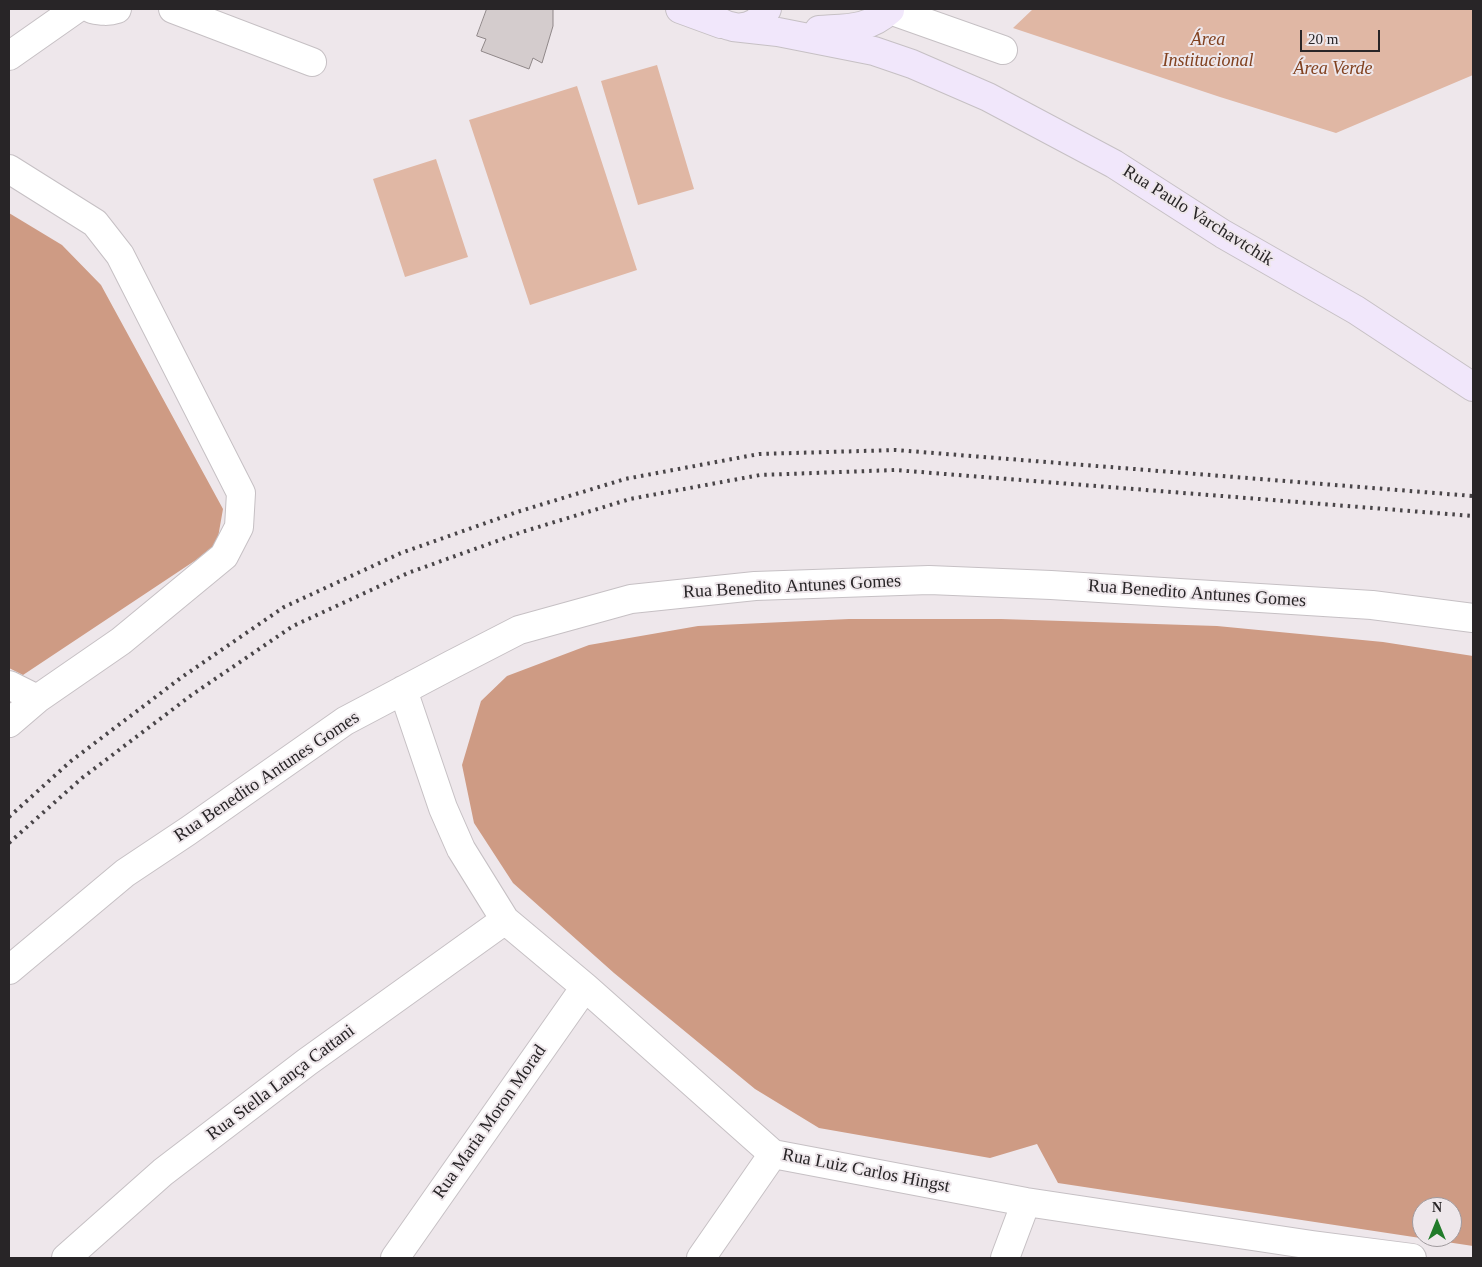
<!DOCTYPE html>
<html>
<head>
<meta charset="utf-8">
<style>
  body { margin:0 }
  #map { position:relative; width:1482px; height:1267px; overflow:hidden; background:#eee7eb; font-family:"Times New Roman",serif }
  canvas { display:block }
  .frame { position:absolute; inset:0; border:10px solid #282527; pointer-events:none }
  .north { position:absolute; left:1412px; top:1197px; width:50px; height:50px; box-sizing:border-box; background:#eee7eb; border:1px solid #9f999d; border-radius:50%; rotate:0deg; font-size:14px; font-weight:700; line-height:20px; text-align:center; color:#282527 }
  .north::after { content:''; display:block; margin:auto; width:18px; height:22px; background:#217b2a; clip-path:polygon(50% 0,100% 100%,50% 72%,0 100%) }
  .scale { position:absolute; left:1300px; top:30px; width:80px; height:22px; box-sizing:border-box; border:2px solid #282527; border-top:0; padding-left:6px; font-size:15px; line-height:18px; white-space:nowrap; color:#282527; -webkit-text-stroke:4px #eee7eb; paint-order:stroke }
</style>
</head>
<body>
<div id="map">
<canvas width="1482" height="1267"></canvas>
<div class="frame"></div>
<div class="north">N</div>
<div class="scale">20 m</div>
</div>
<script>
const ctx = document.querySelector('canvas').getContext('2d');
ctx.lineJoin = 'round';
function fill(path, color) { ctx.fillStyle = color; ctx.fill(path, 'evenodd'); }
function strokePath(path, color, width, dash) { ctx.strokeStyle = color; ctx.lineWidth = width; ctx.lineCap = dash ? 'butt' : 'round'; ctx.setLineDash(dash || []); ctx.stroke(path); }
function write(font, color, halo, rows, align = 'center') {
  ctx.font = font + ' "Times New Roman",serif'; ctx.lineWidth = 4; ctx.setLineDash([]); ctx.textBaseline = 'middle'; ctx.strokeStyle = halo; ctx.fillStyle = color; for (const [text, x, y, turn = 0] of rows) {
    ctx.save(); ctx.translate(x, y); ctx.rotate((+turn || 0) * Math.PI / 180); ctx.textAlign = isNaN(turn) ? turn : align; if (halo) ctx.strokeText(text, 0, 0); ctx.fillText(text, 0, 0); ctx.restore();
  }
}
fill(new Path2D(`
  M1033,9H1473V75L1336,133L1220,97L1013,28Z
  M657,65L694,189L638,205L601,81Z
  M577,86L637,270L530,305L469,120Z
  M436,159L468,257L405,277L373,179Z`), '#e0b7a4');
fill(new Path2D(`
  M9,213L62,245L101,285L223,509L217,543L196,560L23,675L9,668Z
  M849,619H1001L1217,626L1383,642L1473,656V1246L1058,1183L1037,1144L990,1158L819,1128L755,1089L614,973L513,883L474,823L462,765L481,701L507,676L589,645L698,626ZM1422,1207H1452V1237H1422Z`), '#ce9b84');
const building = new Path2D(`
  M487,9H553V26L542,63L533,58L529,69L481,51L486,39L477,36Z`);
fill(building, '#d4cccd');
strokePath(building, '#8f8788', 1);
const street = new Path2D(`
  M92,9C101,11 108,12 117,9
  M173,9L312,62
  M890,10L1003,50
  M9,56L76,9
  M9,169L95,223L120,255L241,493L239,527L224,556L121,641L37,699L9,723
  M9,685L37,699
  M403,690L443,808L461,849L505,920L585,987L773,1154L1026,1202L1312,1245L1412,1258
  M9,970L125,873L188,831L345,721L451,665L519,630L631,599L755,586L929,580L1051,585L1372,605L1473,618
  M66,1258L163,1172L307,1062L505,920
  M395,1258L585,987
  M701,1258L773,1154
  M1005,1258L1026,1202`);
const secondary = new Path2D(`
  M680,9L721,24
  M707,9C722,32 754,35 767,9
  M733,27L778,32L874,51L912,64L988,97L1114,164L1223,234L1356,310L1473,387
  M819,30C847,28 868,30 890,10`);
strokePath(street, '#c6c0c4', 30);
strokePath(secondary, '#c6c0c4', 30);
strokePath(street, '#fff', 28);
strokePath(secondary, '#f1e7fb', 28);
strokePath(new Path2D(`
  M9,817L71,761L182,677L284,607L401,553L517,512L625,479L759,454L896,450L1473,496
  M9,843L82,778L193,694L293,626L408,573L522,532L630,499L760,475L895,470L1473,516`), '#494548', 4, [2.5, 5]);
write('italic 18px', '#81411f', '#eee7eb', [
  ["Área",1208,40],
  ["Institucional",1208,61],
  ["Área Verde",1333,69]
]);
write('18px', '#282527', '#eee7eb', [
  ["Rua Paulo Varchavtchik",1198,216,32],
  ["Rua Benedito Antunes Gomes",792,587,-3],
  ["Rua Benedito Antunes Gomes",1197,594,4],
  ["Rua Benedito Antunes Gomes",267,777,-34],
  ["Rua Stella Lança Cattani",281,1083,-37],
  ["Rua Maria Moron Morad",490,1122,-55],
  ["Rua Luiz Carlos Hingst",866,1171,11]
]);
</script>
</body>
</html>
